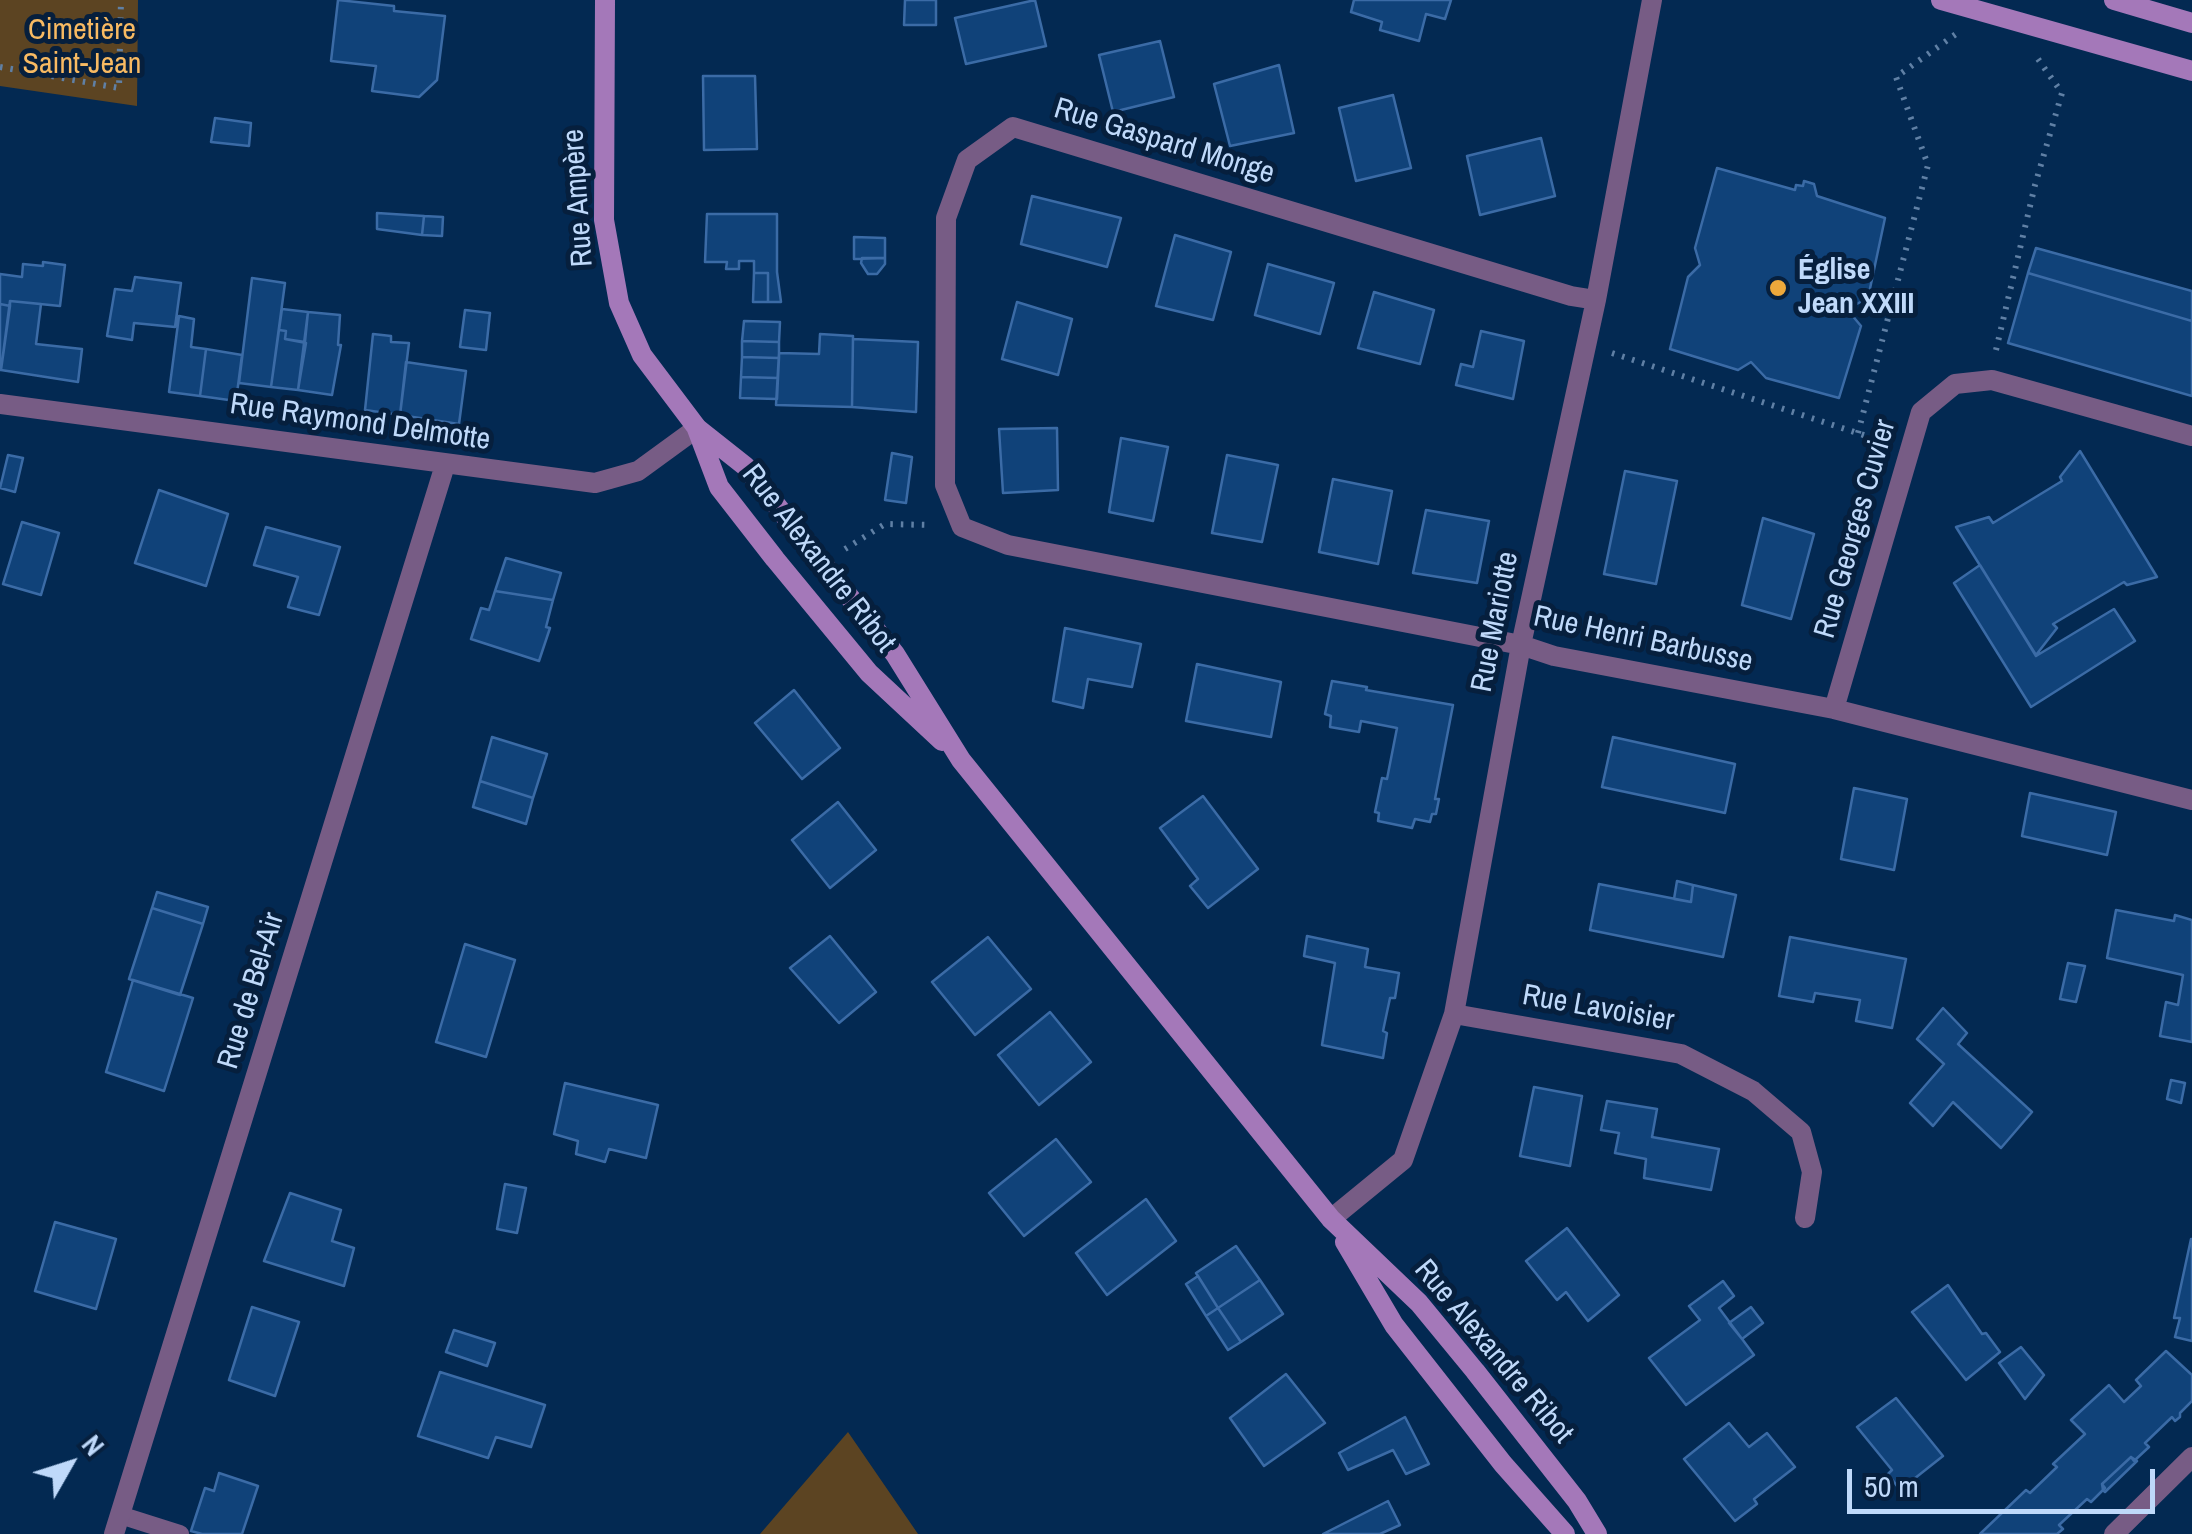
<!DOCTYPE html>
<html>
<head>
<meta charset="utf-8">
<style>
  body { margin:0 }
  #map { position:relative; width:2192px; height:1534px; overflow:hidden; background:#032952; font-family:"Archivo Narrow",sans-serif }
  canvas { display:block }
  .north { position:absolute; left:20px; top:1414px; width:100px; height:100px; -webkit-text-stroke:8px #061f3d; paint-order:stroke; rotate:51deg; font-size:28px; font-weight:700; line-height:40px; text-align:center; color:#bfd9fa }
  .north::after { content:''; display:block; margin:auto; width:35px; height:45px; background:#bfd9fa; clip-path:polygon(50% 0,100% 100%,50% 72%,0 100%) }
  .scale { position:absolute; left:1847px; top:1469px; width:308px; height:45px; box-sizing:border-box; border:5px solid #bfd9fa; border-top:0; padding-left:12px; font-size:30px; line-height:35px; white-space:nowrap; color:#bfd9fa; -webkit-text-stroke:8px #061f3d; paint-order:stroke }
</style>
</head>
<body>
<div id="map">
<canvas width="2192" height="1534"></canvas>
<div class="north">N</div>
<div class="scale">50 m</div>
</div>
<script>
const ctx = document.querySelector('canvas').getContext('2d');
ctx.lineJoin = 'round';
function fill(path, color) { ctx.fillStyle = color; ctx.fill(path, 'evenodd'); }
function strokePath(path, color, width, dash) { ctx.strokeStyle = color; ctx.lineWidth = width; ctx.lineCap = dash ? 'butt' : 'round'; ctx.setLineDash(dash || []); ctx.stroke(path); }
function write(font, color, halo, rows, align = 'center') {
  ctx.font = font + ' "Archivo Narrow",sans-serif'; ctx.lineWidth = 10; ctx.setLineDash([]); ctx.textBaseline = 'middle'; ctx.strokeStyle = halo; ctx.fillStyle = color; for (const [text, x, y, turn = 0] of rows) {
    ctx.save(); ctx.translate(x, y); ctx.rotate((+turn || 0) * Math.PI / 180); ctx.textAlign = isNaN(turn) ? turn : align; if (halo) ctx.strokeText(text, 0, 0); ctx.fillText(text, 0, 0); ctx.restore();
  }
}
fill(new Path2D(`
  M0,0H138L137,106L0,86Z
  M848,1432L918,1534H760Z`), '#5c4422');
const building = new Path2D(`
  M338,0L394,6V11L445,16L437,80L419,97L372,91L376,66L331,61Z
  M905,0H936V25H904Z
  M1035,0L1046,46L966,64L955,18Z
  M1354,0H1451L1445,19L1426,14L1419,41L1380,30L1382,22L1351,12Z
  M1160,41L1174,97L1113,112L1099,55Z
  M1279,65L1294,133L1230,146L1214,84Z
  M703,76H755L757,149L704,150Z
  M1393,95L1411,168L1356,181L1339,108Z
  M215,118L251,123L249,146L211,142Z
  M1541,138L1555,196L1480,215L1467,156Z
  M1717,168L1795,190L1796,185L1803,186L1804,181L1814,184L1817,196L1885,218L1868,298L1853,306L1851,314L1861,326L1839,398L1766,378L1751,362L1738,370L1670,349L1688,277L1700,265L1695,248Z
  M1032,196L1121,218L1107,267L1021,244Z
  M377,213L424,216L422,235L377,229Z
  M707,214H777V272L781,302H768V273H754V261H739V269H726L727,262H705Z
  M424,216L443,217L442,236L422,235Z
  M1175,235L1231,252L1213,320L1156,306Z
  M854,237L885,238V258L854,259Z
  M2036,248L2192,291V321L2028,273Z
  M862,258H885V264L877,274H868L861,263Z
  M43,262L65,265L60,306L10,301V306L0,304V274L22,277L23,264L43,266Z
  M1268,264L1334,283L1320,334L1255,315Z
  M754,273H768V302H753Z
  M2028,273L2192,321V396L2008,343Z
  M135,277L181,283L175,327L134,323L132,340L107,336L115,289L132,291Z
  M252,278L285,283L271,387L239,383Z
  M1374,292L1434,310L1420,364L1358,348Z
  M10,301L41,304L36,344L82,349L78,382L1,370Z
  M1017,302L1072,319L1058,375L1002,359Z
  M0,304L10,306L1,370H0Z
  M282,309L308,312L305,342L285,339L286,331L279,330Z
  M465,310L490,313L486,350L460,347Z
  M308,312L340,315L338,345H341L332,395L298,390Z
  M179,316L194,319L191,347L206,349L200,396L169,392Z
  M744,321L780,322L779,342L742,341Z
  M279,330L286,331L285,339L306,343L298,390L271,387Z
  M1481,331L1524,341L1513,399L1456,385L1461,364L1473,367Z
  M373,334L391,336V342L409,343L400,415L365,410Z
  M820,334L853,336L852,407L776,405L779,353L819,354Z
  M853,339L918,342L916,412L852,407Z
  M742,341L779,342V358L742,357Z
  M206,349L242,355L236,401L200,396Z
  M742,357L779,358L778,378L741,377Z
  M406,362L466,371L459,424L400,415Z
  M741,377L778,378L777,399L740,398Z
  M1057,428L1058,490L1003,493L999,429Z
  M1121,438L1168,447L1153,521L1109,512Z
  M2080,451L2157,577L2127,585L2124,582L2053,624L2057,628L2036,655L1956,527L1989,517L1993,523L2062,481L2060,477Z
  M892,453L912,457L906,503L885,500Z
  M8,455L23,458L15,492L0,488Z
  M1227,455L1278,465L1262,542L1212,533Z
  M1625,471L1677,481L1656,584L1604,574Z
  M1333,479L1392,491L1378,564L1319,552Z
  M159,490L228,514L206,586L135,563Z
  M1426,510L1489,521L1477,583L1413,573Z
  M1763,518L1814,534L1791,619L1742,605Z
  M22,522L59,533L41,595L3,584Z
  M266,527L340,547L319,615L288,607L298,577L254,565Z
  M506,558L561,573L553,600L495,591Z
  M1980,565L2036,656L2114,609L2135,641L2031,707L1954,583Z
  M495,591L553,600L546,627L550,628L539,661L471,639L481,608L489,610Z
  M1065,628L1141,644L1132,687L1088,679L1083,708L1053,701Z
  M1197,664L1281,682L1271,737L1186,721Z
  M1332,681L1367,687L1366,690L1453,705L1435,799H1439L1436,814H1432L1430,822L1415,819L1412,828L1378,821L1379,813L1375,812L1382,778L1387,779L1397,728L1361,721L1359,732L1330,727L1331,716L1325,714Z
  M794,690L840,748L802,779L755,723Z
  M492,737L547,754L533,798L480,781Z
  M1613,737L1735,764L1725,813L1602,787Z
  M480,781L533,798L526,824L473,807Z
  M1854,788L1907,799L1894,870L1841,859Z
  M2030,793L2116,812L2107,855L2022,836Z
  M1203,796L1258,869L1208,908L1190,886L1198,879L1160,828Z
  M838,802L876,850L830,888L792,840Z
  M1677,881L1693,885L1691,902L1674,899Z
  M1599,884L1691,902L1693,885L1736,895L1723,957L1590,930Z
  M157,892L208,907L203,924L152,908Z
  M152,908L203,924L180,995L129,979Z
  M2116,910L2174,921L2175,915L2192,920V1042L2160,1036L2166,1002L2178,1005L2183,975L2107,958Z
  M830,936L876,992L839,1023L790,968Z
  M1307,936L1368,949L1365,967L1399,973L1395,998H1390L1383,1031L1387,1033L1383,1058L1322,1045L1335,963L1304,956Z
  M988,937L1031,989L975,1035L932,982Z
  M1790,937L1906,959L1892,1028L1856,1021L1860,1000L1815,993L1813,1002L1779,996Z
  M465,944L515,960L486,1057L436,1042Z
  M2068,963L2085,966L2076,1002L2060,999Z
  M133,980L193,998L164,1091L106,1072Z
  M1943,1008L1967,1033L1958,1044L2032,1112L2001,1148L1953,1102L1933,1126L1910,1103L1944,1064L1917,1039Z
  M1050,1012L1091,1062L1039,1105L998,1055Z
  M2171,1080L2185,1083L2181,1103L2167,1099Z
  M565,1083L658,1105L646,1158L609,1149L605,1162L576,1154L578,1141L554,1134Z
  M1534,1087L1582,1096L1570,1166L1520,1156Z
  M1607,1101L1657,1109L1652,1137L1719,1149L1711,1190L1644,1178L1646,1159L1615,1153L1619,1133L1601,1130Z
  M1056,1139L1091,1182L1024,1236L989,1193Z
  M505,1184L526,1188L517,1233L497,1229Z
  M290,1193L341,1210L332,1241L354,1248L344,1286L264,1261Z
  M1146,1199L1176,1241L1107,1295L1076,1253Z
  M55,1222L116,1239L96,1309L35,1291Z
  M1567,1228L1619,1295L1588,1321L1566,1292L1557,1300L1526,1261Z
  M2191,1239H2192V1341L2175,1337L2180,1318H2174Z
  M1236,1246L1260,1280L1218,1308L1196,1273Z
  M1198,1276L1218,1308L1206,1316L1186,1284Z
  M1260,1280L1283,1314L1241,1342L1218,1308Z
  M1723,1281L1734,1296L1719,1308L1754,1355L1686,1405L1649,1358L1700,1320L1689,1306Z
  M1948,1285L1982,1334L1986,1333L2000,1352L1966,1380L1912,1312Z
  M252,1307L299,1322L275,1396L229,1380Z
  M1751,1307L1763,1323L1742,1339L1729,1323Z
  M1218,1308L1241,1342L1228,1350L1206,1316Z
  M454,1330L495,1343L487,1366L446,1352Z
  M2021,1347L2044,1375L2025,1399L1999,1363Z
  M2166,1351L2192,1375V1401L2180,1413V1417L2175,1421L2172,1417L2145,1443L2149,1447L2134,1461L2131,1457L2102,1484L2105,1488L2091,1502L2087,1499L2059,1525L2063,1529L2057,1534H1980L2026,1490L2030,1493L2057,1467L2053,1464L2085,1434L2071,1420L2109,1385L2124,1402L2141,1386L2136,1380Z
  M440,1372L545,1405L531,1447L496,1437L488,1458L418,1436Z
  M1286,1374L1325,1423L1264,1466L1230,1418Z
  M1896,1398L1943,1456L1900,1490L1888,1474L1892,1470L1857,1427Z
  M1405,1417L1429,1464L1406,1474L1393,1450L1348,1470L1339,1453Z
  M1729,1423L1749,1447L1767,1433L1795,1467L1754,1499L1757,1504L1735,1521L1684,1459Z
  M2131,1457L2137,1461L2105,1492L2103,1490L2102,1484Z
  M219,1473L258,1486L242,1534H202L191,1531L205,1488L214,1491Z
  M1388,1501L1400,1525L1380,1534H1323Z`);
fill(building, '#104279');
strokePath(building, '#3b6ba6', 2.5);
strokePath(new Path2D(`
  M0,67L119,88L121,0
  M1996,350L2035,185L2062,93L2038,59
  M1612,353L1885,442
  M1858,433L1928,165L1896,77L1956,34
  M845,549L885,524L930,525`), '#6080a5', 6, [2.5, 8]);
strokePath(new Path2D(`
  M120,1515L180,1534`), '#775c85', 18);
strokePath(new Path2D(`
  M1596,300L1571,296L1013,127L967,160L946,218L945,485L962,527L1008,545L1521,645L1554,656L1834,709L2192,800
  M0,404L595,483L638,471L697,428
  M1834,709L1921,412L1955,384L1992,380L2192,436
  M1454,1014L1681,1054L1753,1091L1801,1132L1812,1172L1805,1218
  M1331,1219L1403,1160L1454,1014L1521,645L1596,300L1652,0
  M114,1534L445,465
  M2114,1534L2192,1457`), '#775c85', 20);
strokePath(new Path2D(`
  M605,0L604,220L619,303L642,355L697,428L745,466L895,654L961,760L1331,1219L1419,1303L1475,1371L1577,1501L1597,1534
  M1941,0L2192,71
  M2114,0L2192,23
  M697,429L719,487L775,559L869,673L942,741
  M1345,1242L1394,1325L1503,1464L1565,1534`), '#a478b9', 20);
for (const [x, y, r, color] of [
  [1778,288,10,"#eda83b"]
]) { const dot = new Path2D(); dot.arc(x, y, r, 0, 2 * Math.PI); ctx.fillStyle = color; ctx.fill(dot); strokePath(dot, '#061f3d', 4); }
write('30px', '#f8ba62', '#061f3d', [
  ["Cimetière",82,31],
  ["Saint-Jean",82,65]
]);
write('30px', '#bfd9fa', '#061f3d', [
  ["Rue Gaspard Monge",1164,142,17],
  ["Rue Ampère",579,198,-94],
  ["Rue Raymond Delmotte",360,423,8],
  ["Rue Georges Cuvier",1856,529,-74],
  ["Rue Alexandre Ribot",818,559,52],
  ["Rue Mariotte",1496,622,-79],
  ["Rue Henri Barbusse",1643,640,12],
  ["Rue de Bel-Air",252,991,-73],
  ["Rue Lavoisier",1598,1009,10],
  ["Rue Alexandre Ribot",1493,1352,50]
]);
write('bold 30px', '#bfd9fa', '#061f3d', [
  ["Église",1798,271],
  ["Jean XXIII",1798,305]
], 'left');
</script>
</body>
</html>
